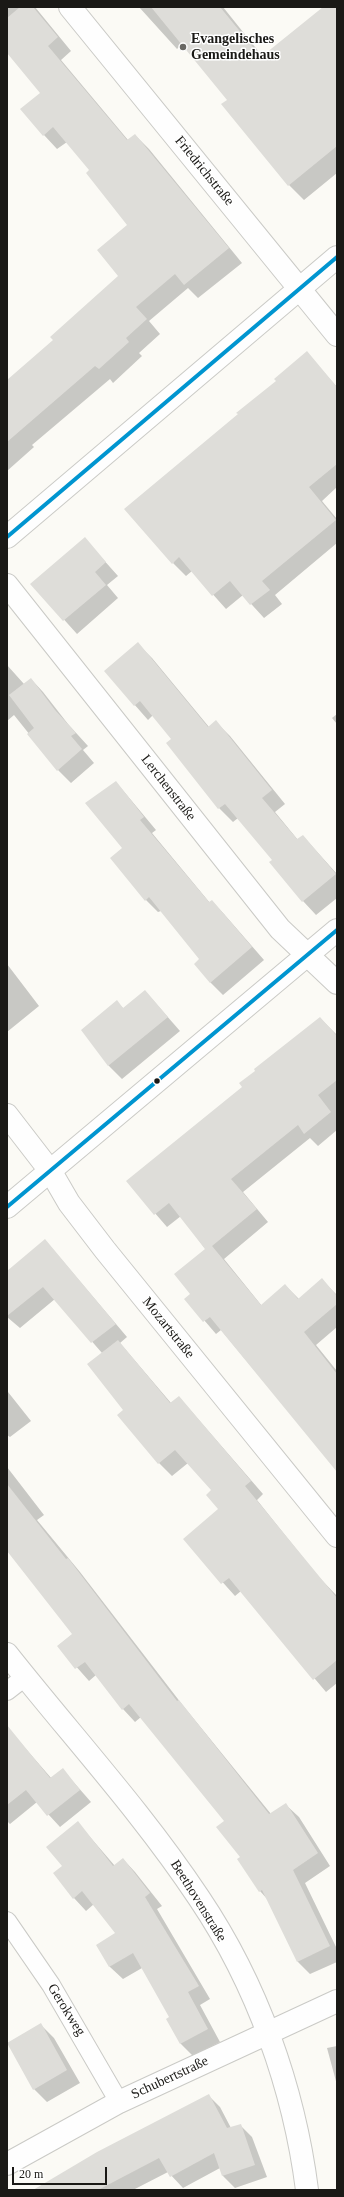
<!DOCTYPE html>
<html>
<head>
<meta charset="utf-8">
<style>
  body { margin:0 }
  #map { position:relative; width:344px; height:2197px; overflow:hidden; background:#fbfaf5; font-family:"Times New Roman",serif }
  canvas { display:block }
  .frame { position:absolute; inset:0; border:8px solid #1a1916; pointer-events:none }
  .scale { position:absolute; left:12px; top:2167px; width:95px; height:18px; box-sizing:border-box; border:2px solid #1a1916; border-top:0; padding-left:5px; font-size:12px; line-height:14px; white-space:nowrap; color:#1a1916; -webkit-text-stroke:3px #fff; paint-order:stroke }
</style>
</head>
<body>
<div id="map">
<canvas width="344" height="2197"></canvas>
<div class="frame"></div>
<div class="scale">20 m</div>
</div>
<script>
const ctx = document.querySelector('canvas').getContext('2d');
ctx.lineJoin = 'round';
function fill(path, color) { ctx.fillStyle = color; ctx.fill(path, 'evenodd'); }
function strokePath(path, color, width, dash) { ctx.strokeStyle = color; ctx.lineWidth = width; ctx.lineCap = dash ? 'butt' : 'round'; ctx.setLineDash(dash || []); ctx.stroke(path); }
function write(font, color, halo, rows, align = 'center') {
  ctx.font = font + ' "Times New Roman",serif'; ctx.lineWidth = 3; ctx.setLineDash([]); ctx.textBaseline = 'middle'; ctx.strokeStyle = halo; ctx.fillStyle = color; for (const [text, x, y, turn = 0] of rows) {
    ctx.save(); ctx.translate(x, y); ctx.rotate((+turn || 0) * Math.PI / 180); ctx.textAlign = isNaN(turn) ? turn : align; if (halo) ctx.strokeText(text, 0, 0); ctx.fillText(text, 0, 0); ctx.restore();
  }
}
fill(new Path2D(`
  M7,7H35L71,51L61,60L128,140L135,135L149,149L242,263L198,298L188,288L149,321L160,334L139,353L142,356L113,383L110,379L32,445L34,447L7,471V382L54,340L119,276L129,225L91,170L67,142L57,149L44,135L42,93L7,52Z
  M139,7H223L263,57L332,7H337V173L304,200L289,185L223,105L229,100L182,44L177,49Z
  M307,353L337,387V487L322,501L337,519V543L275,595L282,604L264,618L243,595L226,609L192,571L186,576L173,563L277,381Z
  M85,539L118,576L107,585L118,598L77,634L32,584Z
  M138,644L152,658L209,727L216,722L230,736L285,804L275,812L298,840L303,836L337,874V898L316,915L303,901L274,860L238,818L233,822L219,808L173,739L153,715L148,720L105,671Z
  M7,665L24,684L31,679L43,692L68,724L88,746L83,750L94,763L71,783L58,770L14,715L7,721Z
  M337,714V724L332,718Z
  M116,782L156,830L152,833L210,903L212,901L224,914L264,960L223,995L210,982L201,959L161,911L158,912L146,900L123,849Z
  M7,964L39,1006L7,1032Z
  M145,991L180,1031L122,1079L109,1066L83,1030L117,1002L124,1009Z
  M320,1018L337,1035V1130L318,1146L310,1138L243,1192L268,1222L224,1259L262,1306L285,1285L299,1299L322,1280L337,1295V1327L316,1345L337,1371V1470L221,1330L216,1334L186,1299L191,1294L206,1250L181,1216L167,1227L128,1182L244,1087Z
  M45,1240L127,1337L120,1343L171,1403L179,1397L263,1494L257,1500L317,1575L337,1596V1683L326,1692L241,1591L235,1596L184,1539L220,1509L213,1490L188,1463L172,1476L159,1463L125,1410L102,1353L55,1299L20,1328L7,1317V1272Z
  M8,1392L31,1421L10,1437L7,1435Z
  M7,1467L44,1515L37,1520L80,1572L181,1703L271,1814L286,1805L299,1817L330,1866L305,1883L337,1949V1962L310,1974L298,1962L268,1900L260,1891L241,1857L225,1821L141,1717L135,1722L123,1709L96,1675L89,1681L58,1646L73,1634L7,1550Z
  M13,1734L52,1779L63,1770L91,1802L60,1827L37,1802L10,1824L7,1821V1738Z
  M78,1823L115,1866L123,1859L135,1872L162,1906L157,1909L210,1999L200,2005L220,2042L193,2056L181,2044L171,2018L142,1968L123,1979L110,1967L97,1945L117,1933L94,1904L86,1911L74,1898L63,1867Z
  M41,2025L54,2038L80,2083L47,2102L34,2089Z
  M337,2046V2085L327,2048Z
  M208,2095L220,2107L231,2128L240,2125L252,2137L267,2177L235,2188L223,2176L220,2168L183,2188L168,2172L133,2190H47Z`), '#0003');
fill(new Path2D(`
  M20,7H33L58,37L48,46L127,140L135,134L229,248L184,285L175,274L136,307L147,319L126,338L129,342L99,369L95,366L7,442V380L53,340L50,337L118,276L97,250L127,225L86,173L89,170L53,127L43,136L20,109L40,93L7,53V18Z
  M151,7H220L261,57L323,7H337V146L288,186L221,104L227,100Z
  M307,351L337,387V464L309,487L336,520L262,581L270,590L250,605L230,581L212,596L179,557L172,564L124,509L238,414L236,413L276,381L274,379Z
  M85,537L106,562L95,572L106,585L63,621L30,584Z
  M138,642L208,727L216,720L272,790L262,798L297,839L303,835L336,874L302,902L269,862L272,860L225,804L218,809L166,743L171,739L140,701L134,706L104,671Z
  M31,678L55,710L76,733L71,736L82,749L57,771L27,734L34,728L9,695Z
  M116,781L144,817L140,820L209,902L212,900L252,947L210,983L194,964L199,959L149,897L145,901L110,858L122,848L85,803Z
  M145,990L168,1017L108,1066L81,1030L117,1000L123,1008Z
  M320,1017L337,1036V1080L318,1095L331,1112L304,1134L298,1125L231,1179L257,1209L212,1246L261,1305L285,1284L298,1299L322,1278L337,1296V1304L304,1332L337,1374V1472L210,1317L203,1322L184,1299L190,1294L174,1274L205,1249L169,1203L154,1215L126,1181L242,1087L239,1083L255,1071L254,1069Z
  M45,1239L116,1324L91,1343L43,1287L7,1316V1271Z
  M118,1340L170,1403L179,1396L251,1481L245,1486L337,1598V1660L313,1680L229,1578L221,1584L183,1539L218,1509L206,1495L211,1490L175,1450L158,1464L117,1415L123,1410L87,1364Z
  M7,1484L66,1559L68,1558L177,1701L179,1700L269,1814L286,1803L318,1853L293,1870L330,1946L297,1962L262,1890L259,1892L237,1859L240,1857L216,1827L224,1821L129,1704L122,1710L85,1662L75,1669L57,1646L72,1634L7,1551Z
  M7,1725L50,1778L63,1768L80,1790L47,1816L26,1790L7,1805Z
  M78,1821L113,1866L123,1858L150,1893L145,1897L199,1986L188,1992L208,2029L180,2044L166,2019L169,2017L133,1953L109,1967L96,1945L115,1933L82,1891L73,1899L53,1873L62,1866L46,1847Z
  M41,2023L67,2070L33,2090L7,2043Z
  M209,2094L227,2128L241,2124L255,2165L222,2176L214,2153L170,2177L159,2158L98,2190H33L97,2152Z`), '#deddd9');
const service = new Path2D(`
  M7,1691L25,1677
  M7,1921L51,1985L119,2102`);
const minor = new Path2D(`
  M7,537L337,257
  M7,585L280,929L337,983
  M7,1115L51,1172L69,1203L105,1250L337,1536
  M7,1654C71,1735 142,1812 199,1898C257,1984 294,2088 307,2190
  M7,2164L119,2102L337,2001`);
const tertiary = new Path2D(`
  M7,1207L337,930`);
const secondary = new Path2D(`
  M70,7L337,335`);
strokePath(service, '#cacac6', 20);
strokePath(minor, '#cacac6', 24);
strokePath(tertiary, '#cacac6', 24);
strokePath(secondary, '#cacac6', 24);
strokePath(service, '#fefefe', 18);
strokePath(minor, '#fefefe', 22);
strokePath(tertiary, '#fefefe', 22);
strokePath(secondary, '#fefefe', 22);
strokePath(new Path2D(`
  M7,537L337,257
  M7,1207L337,930`), '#0095d0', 4);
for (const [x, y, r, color] of [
  [183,47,4,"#696864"],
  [157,1081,3.5,"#1a1916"]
]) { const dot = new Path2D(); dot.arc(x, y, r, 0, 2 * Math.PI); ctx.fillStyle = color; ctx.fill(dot); strokePath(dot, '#fff', 1.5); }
write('bold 14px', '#1a1916', '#fff', [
  ["Evangelisches",191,39],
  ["Gemeindehaus",191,55]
], 'left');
write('14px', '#1a1916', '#fff', [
  ["Friedrichstraße",204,171,51],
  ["Lerchenstraße",168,788,52],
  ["Mozartstraße",168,1328,51],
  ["Beethovenstraße",198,1901,58],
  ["Gerokweg",66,2010,58],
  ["Schubertstraße",170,2078,-25]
]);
</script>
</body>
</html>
